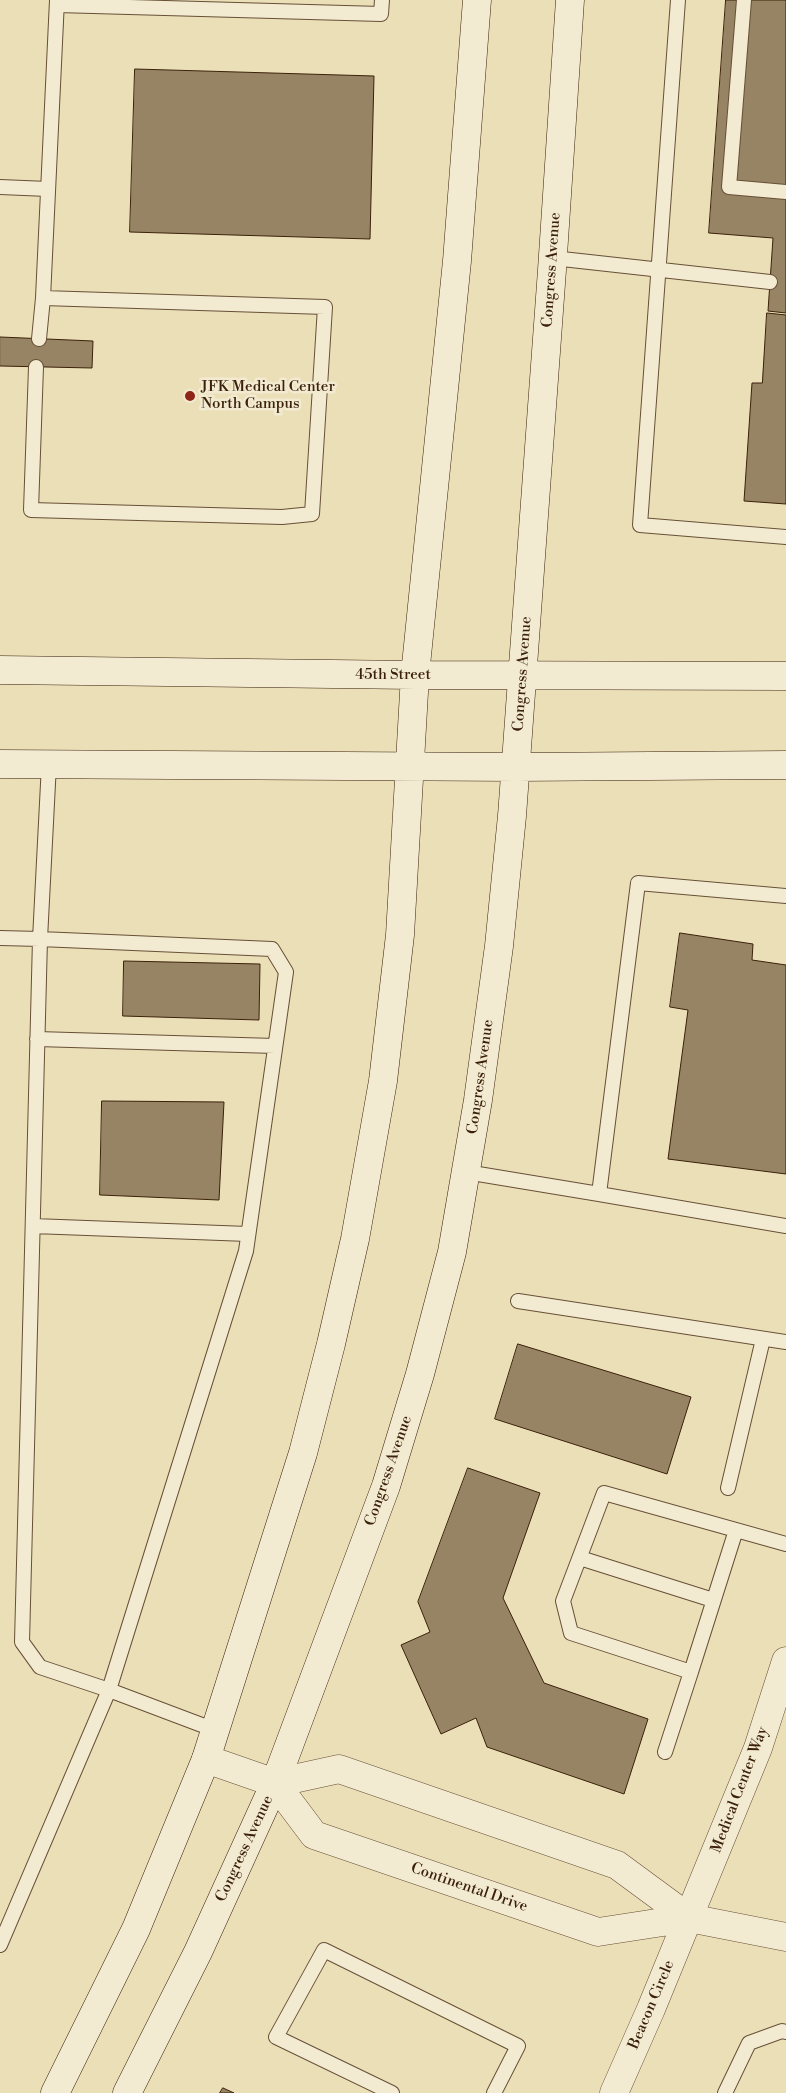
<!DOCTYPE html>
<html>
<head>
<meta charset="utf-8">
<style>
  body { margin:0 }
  canvas { display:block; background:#ebdfb8 }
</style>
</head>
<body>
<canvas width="786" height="2093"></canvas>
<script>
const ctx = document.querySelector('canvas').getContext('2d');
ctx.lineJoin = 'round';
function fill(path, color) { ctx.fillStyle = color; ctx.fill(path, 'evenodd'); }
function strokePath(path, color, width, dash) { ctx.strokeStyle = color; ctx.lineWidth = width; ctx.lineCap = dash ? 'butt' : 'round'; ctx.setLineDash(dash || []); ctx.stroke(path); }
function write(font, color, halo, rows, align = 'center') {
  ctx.font = font + ' "Libre Bodoni",serif'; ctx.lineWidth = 5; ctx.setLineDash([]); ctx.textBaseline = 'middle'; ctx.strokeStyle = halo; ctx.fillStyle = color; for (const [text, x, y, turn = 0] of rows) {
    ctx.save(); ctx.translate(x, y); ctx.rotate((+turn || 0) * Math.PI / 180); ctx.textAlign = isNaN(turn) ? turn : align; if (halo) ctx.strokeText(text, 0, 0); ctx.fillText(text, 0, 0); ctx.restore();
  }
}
const building = new Path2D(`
  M726,0H786V313L768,311L773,238L709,233Z
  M135,69L374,76L370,239L130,232Z
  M767,313L786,315V504L744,501L752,383H762Z
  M0,337L93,341L92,368L0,366Z
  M680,933L753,944L752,960L786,965V1174L668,1159L688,1010L670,1007Z
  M124,961L260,964L259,1020L123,1016Z
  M102,1101L224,1102L219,1200L100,1195Z
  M518,1344L691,1397L667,1474L495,1419Z
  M468,1468L540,1493L503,1598L544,1683L648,1719L624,1794L487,1747L476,1718L441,1734L401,1645L430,1632L418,1602Z
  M223,2088L234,2093H220Z`);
fill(building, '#978464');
strokePath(building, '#3b210a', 1);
const lane = new Path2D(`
  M678,0L640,525L786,537
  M744,0L729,187L786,192
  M57,5L381,14L382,0
  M0,187L48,189
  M553,258L770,282
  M39,339L43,298
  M36,367L31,510L282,517L312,514L325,307L43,298L57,0
  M0,938L40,939L49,764
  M40,939L272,949L286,972L246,1251L109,1690L40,1667L22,1642Z
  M37,1039L275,1046
  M466,1172L599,1194L638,883L786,896
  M599,1194L786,1226
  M33,1226L248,1234
  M518,1301L786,1342
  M728,1488L763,1339
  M736,1530L691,1672L571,1633L563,1601L604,1493L786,1544
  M580,1558L713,1600
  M665,1752L691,1672
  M0,1945L109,1690L215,1730
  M392,2093L276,2037L324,1950L518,2046L494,2093
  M725,2093L749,2043L782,2031L786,2032`);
const street = new Path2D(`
  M206,1759L275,1783L339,1769L617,1865L689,1918
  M275,1783L314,1835L598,1932L689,1918L786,1937
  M614,2093L651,2009L758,1748L786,1661`);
const secondary = new Path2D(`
  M0,670L415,675L786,676
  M0,764L516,767L786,765
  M55,2093L136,1929L206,1759L303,1453L331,1344L355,1239L383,1081L400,935L415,675L457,261L477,0
  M127,2093L198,1952L275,1783L386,1486L420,1374L452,1252L478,1100L499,946L512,816L552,270L570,0`);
strokePath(lane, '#675036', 16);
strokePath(street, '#675036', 29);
strokePath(secondary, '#3b210a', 29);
strokePath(lane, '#f2ead1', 14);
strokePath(street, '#f2ead1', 28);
strokePath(secondary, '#f2ead1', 28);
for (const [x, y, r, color] of [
  [190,396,6,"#8f2418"]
]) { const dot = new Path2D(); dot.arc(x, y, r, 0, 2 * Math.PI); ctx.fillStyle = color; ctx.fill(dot); strokePath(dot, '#f2ead1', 2); }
write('15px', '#3b210a', '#f2ead1', [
  ["Congress Avenue",552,270,-86],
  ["Congress Avenue",523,674,-86],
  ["45th Street",393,675],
  ["Congress Avenue",481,1077,-82],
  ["Congress Avenue",389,1471,-71],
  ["Medical Center Way",740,1790,-69],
  ["Congress Avenue",245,1849,-65],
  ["Continental Drive",469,1888,19],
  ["Beacon Circle",652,2005,-67]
]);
write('15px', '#3b210a', '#f2ead1', [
  ["JFK Medical Center",201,387],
  ["North Campus",201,404]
], 'left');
</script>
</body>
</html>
